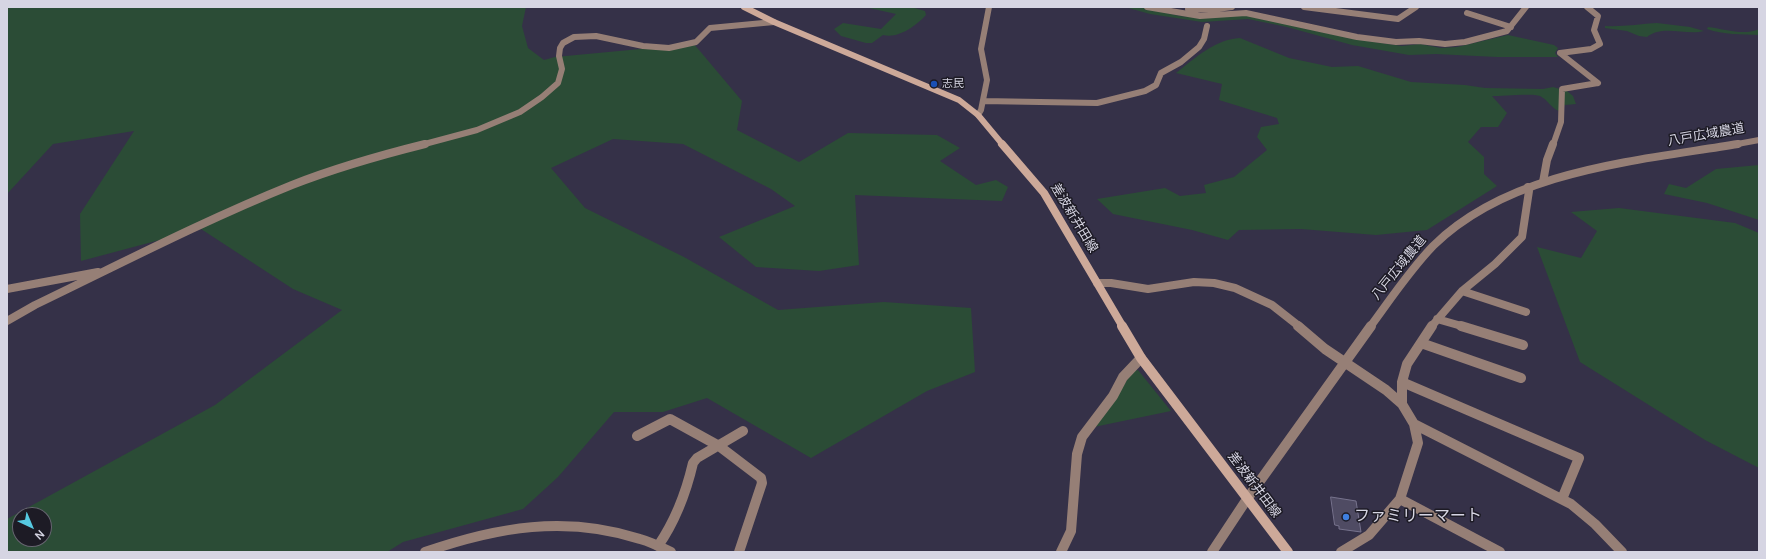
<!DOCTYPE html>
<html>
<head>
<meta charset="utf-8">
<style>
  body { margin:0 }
  #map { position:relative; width:1766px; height:559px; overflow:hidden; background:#353148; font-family:Manrope,sans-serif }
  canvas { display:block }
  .frame { position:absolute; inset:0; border:8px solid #d6d5e3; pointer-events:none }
  .north { position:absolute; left:12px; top:507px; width:40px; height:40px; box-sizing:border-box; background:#1d1b25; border:1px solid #676571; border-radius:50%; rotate:136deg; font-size:11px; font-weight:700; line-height:16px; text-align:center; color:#d6d5e3 }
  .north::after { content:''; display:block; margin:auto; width:14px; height:18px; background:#56c9e1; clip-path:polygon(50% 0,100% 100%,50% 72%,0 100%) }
</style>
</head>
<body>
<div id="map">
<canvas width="1766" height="559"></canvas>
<div class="frame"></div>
<div class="north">N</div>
</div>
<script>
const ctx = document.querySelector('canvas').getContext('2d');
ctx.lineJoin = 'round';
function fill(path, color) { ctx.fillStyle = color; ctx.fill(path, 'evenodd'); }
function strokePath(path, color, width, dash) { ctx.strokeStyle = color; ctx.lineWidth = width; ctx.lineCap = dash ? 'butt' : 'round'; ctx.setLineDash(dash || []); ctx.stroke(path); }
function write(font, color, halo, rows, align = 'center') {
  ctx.font = font + ' Manrope,"Noto Sans JP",sans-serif'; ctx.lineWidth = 3; ctx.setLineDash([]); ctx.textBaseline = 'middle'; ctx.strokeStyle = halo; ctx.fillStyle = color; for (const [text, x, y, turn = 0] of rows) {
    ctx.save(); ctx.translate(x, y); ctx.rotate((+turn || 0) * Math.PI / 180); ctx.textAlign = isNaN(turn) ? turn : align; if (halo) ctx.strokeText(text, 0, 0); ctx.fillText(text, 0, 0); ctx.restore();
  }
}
fill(new Path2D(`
  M7,7H526L522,26L528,48L544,60L555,57L694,44L742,101L737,130L799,162L848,133L937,135L960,148L940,161L976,185L996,180L1008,187L1002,201L855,195L859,265L819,271L756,267L719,237L795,206L771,189L683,144L613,139L551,168L585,208L684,257L778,310L884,302L971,308L975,372L927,391L811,458L707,398L663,412H614L558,477L523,509L403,542L387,552H7V519L215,405L342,310L293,289L201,229L81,261L80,214L134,131L53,144L7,194ZM20,515H44V539H20Z
  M841,7H911L925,11L926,15C916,26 898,39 883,35L872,43H866L841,36L834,29L843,23L881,29L896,14L869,8Z
  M1125,7H1139L1180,16L1200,18L1244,15L1354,39L1402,46L1420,44L1441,48L1457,47L1508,35L1554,45L1558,48L1555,53L1558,57H1497L1436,54L1409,55L1352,45L1287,27L1248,19L1202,22L1150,14Z
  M1657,23L1690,27L1704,31C1686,36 1663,24 1647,37L1639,36L1627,31L1605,28V26C1622,27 1640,24 1657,23Z
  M1708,27C1724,29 1745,36 1759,29V35C1741,34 1724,35 1707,29Z
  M1240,38L1289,58L1332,67L1358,66L1411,82L1465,85L1485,88L1543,89L1553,87L1567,91L1573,96L1576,104L1565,105L1559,111C1551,108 1548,100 1540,96C1533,93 1501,96 1492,96L1507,113L1498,127H1481L1468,142L1484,157V174L1497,186L1427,230L1376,235L1301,229L1239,230L1228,240L1192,230L1113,214L1097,199L1165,188L1180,196L1206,193L1204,185L1234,177L1267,150L1257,137L1261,127L1279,124L1277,118L1219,100L1222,84L1176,73C1195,58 1216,39 1240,38Z
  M1759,165V220L1707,203L1664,194L1669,184L1686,188L1716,169Z
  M1619,208L1735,223L1759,233V468L1705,440L1580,362L1537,247L1581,258L1597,231L1571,212Z
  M1138,370L1171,411L1094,427L1115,399L1132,372Z`), '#2b4c36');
const building = new Path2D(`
  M1331,497L1356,501L1361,532L1339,529V526L1335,525Z`);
fill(building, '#4f4b63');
strokePath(building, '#77738d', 1);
strokePath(new Path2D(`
  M1147,7L1200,16L1246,13L1357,37L1396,42L1419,41L1445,44L1465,42L1507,31L1526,7
  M1304,7L1398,19L1416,7
  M1587,7L1598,16L1594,30L1600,44L1591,49L1560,53L1598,83
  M1188,9L1209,10L1232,7
  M1467,13L1511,27
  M983,101L1097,103L1145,91L1156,85L1161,73L1181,62L1199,47L1204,39L1207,26
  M978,115L981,110L987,80L981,49L989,7
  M421,145L477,130L520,112L542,97L558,83L562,69L559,56L560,48L563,43L574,37L596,36L643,46L669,48L696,42L710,28L774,22
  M1553,145L1561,122L1562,89L1598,83`), '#967f76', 6);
strokePath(new Path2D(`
  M1543,182L1547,160L1553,144
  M1097,283H1111L1148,289L1194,282L1214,283L1235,288L1272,305L1300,327
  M7,289L98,272
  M1462,291L1526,312
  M1437,319L1465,327
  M7,321L35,305C120,264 205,220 292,185C335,168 381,155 425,144
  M1431,327L1462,291L1495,264L1522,237L1529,191L1528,187`), '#967f76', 8);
strokePath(new Path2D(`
  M1298,326L1325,349L1386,390L1402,404
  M1461,326L1523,345
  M1421,343L1521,378
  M1402,382L1579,458L1562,499
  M1414,424L1571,504L1595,524L1622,552
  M637,436L670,419L719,446L761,478L762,483L739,552
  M1400,499L1500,552
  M658,546C676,520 686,493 693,463L697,458L743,431
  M1061,552L1071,531L1077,454L1082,437L1113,396L1123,377L1141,358
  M1341,552L1369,535L1400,499L1418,443L1414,424L1402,404V382L1407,364L1432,326`), '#967f76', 10);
strokePath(new Path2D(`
  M1732,145L1759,140`), '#967f76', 6);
strokePath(new Path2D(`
  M1370,327C1390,300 1409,271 1433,246C1510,170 1636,161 1738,144`), '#967f76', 8);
strokePath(new Path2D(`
  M425,552C497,527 566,515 640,539C651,542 661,547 671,552
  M1212,552L1247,499L1371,326`), '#967f76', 10);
strokePath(new Path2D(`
  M744,7L774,22L959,100L978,115L1003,145`), '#cda999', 6);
strokePath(new Path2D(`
  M1002,144L1044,193L1123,327`), '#cda999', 8);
strokePath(new Path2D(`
  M1122,326L1141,358L1288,552`), '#cda999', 10);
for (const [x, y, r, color] of [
  [934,84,4,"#1a4fb4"],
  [1346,517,4,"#3f7fe0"]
]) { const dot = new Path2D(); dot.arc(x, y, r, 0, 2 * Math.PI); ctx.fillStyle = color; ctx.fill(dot); strokePath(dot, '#1d1b25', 1.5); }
write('11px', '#d6d5e3', '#1d1b25', [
  ["志民",942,84]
], 'left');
write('13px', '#d6d5e3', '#1d1b25', [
  ["八戸広域農道",1706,135,-10],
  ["差波新井田線",1074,218,59],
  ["八戸広域農道",1399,268,-51],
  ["差波新井田線",1254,485,53]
]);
write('16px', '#d6d5e3', '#1d1b25', [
  ["ファミリーマート",1354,517]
], 'left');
</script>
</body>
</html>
